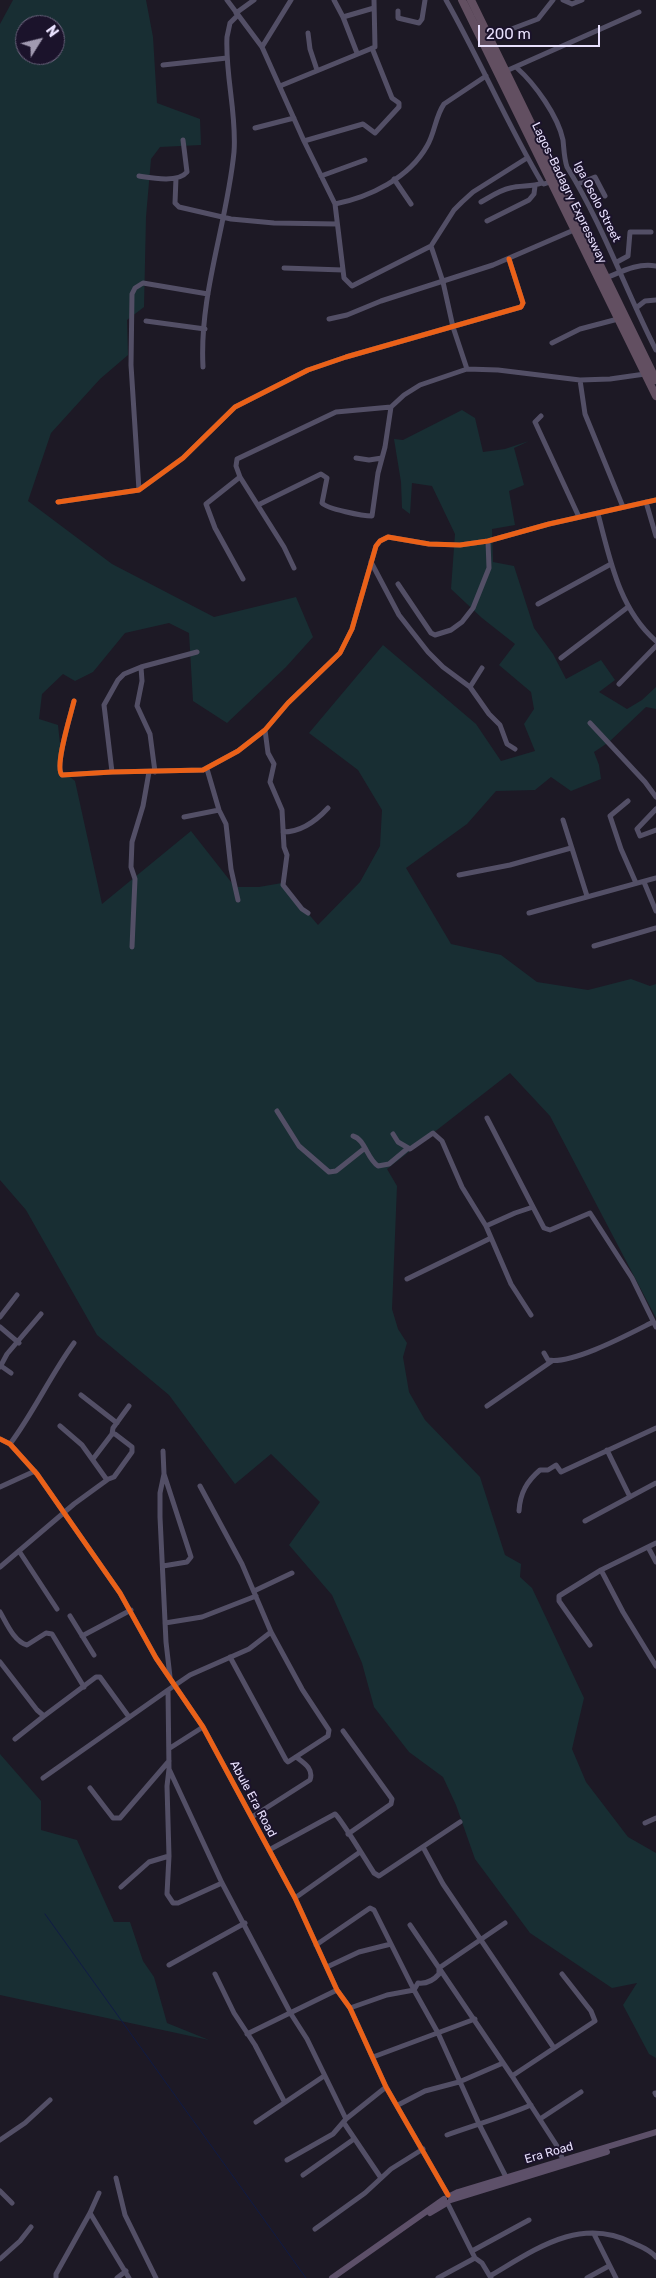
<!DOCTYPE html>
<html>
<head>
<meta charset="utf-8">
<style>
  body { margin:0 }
  #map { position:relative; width:656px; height:2278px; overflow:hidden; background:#1d1925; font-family:Rubik,sans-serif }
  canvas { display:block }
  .north { position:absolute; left:15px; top:15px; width:50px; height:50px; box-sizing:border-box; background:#1b132b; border:1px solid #6d657f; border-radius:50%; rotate:54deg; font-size:14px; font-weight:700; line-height:20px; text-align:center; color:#e8e0fd }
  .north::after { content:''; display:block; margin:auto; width:18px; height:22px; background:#a19ab1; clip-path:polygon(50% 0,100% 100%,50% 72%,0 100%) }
  .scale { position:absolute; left:478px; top:25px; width:122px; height:22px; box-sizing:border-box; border:2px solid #e8e0fd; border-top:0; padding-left:6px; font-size:15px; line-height:18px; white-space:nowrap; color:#e8e0fd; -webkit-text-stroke:4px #1b132b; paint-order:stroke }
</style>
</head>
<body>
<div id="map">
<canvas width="656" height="2278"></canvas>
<div class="north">N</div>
<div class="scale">200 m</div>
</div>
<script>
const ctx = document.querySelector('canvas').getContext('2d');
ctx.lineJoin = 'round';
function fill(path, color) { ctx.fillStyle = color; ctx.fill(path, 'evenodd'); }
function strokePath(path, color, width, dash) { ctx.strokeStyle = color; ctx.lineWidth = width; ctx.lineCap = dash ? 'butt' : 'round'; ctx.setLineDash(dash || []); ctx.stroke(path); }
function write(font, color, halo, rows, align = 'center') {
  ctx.font = font + ' Rubik,sans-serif'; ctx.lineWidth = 4; ctx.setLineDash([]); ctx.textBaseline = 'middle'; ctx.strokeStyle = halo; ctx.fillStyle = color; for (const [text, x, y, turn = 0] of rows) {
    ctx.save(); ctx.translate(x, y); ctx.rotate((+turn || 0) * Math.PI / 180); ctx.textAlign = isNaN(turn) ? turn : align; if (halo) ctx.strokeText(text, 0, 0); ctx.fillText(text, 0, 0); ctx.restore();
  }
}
fill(new Path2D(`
  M13,0H146L153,37L157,103L200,119L201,145L160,147L151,159L146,217L144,307L127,320L128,355L100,379L51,433L28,501L112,564L214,617L296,597L313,637L286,667L227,723L193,701L189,633L169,623L125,633L93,672L75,681L63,674L42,694L39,719L58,725L63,771L75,781L102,904L191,831L235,887H259L282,883L318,925L360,882L380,846L382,810L358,770L309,733L383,645L476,724L501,761L535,751L524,724L534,709L531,692L499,665L515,644L482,618L451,589L455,534L432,486L412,483L410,514L402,508L401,482L394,439L403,440L462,410L475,418L483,452L505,449L529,441L514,448L524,485L509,491L515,525L492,529L493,562L514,566L534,628L553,654L566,679L601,660L615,680L599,692L627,709L642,700L656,687V709L646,707L609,742L594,752L599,765L601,779L571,791L551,777L535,790L496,791L467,824L406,868L451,944L501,955L537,982L588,990L631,979L650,986L656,984V1318L550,1116L510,1073L387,1169L397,1186L392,1309L398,1329L407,1343L403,1357L409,1392L425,1420L480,1477L505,1555L521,1564L520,1577L532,1588L584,1698L572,1749L586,1782L628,1837L656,1853V2058L649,2054L623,2005L637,1983L612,1988L530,1933L475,1859L456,1805L443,1777L409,1752L374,1707L362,1663L332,1595L289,1545L320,1502L271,1454L235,1484L169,1395L97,1335L26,1210L0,1180V24ZM25,25H55V55H25Z
  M0,1754L41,1801V1830L77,1840L114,1922H130L143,1961L154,1977L167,2023L209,2040L0,1995Z`), '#182e33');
strokePath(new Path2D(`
  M45,1914L306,2278`), '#101b45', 1);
strokePath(new Path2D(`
  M227,0L262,47L304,141L335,204L344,278L352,286L431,246L454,210L462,202L473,192L527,158
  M334,0L343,17L357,53
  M446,0C480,60 507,124 542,183L544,184L550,182
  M563,0L572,4L582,0
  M398,11V18L419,23L422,19L425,0
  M236,13L254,0
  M343,17L374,8
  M308,33L310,49L317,70
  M488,35L501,33L538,19L553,0
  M262,47L291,0
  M163,65L227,58
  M517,68C535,84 558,116 563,140C564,149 564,158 567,167C603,225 625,289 656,350
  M506,71L639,12
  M280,86L375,47L374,0
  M255,128L294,118
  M304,141L363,124L375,133L399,107V103L392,98L372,48
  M139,176C152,178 178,183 187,172L183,140
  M321,176L365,160
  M176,178L175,203L179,207L231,219L274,223L337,224
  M394,179L411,204
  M578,184L595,177L605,196
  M481,202C490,197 500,190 510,188C521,185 532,187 542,183
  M335,204C370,197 409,178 427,146C435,133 435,117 444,104L486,76
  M487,221L529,200L534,194L535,186
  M431,246L443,282L453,327L467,369
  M617,262L628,256L630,232H651
  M284,268L343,270
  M606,278C623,271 637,263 656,266
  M636,308L645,301L656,300
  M329,319L347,315L381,301L493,265L574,230
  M146,321L205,329
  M552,343L580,329L618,319
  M203,367C199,294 227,224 234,152C237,114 225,75 227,37L230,23L238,15
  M580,380L585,414L623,507
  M541,416L535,422L579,517
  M356,458L369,460L382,458
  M240,477L206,504L215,528L243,579
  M139,490L131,365L132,294L135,288L143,283L208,294
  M58,502L139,490L183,458L235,407L308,370L346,357L521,307L523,303L509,259
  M646,502L656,536
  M258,505L321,474L327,478L322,503C327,509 363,516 372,516L378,473L385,447L391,407
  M598,514C610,559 619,609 656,641
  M371,562L399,615L428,652L443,667L470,687L489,714L500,725L507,744L515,749
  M294,568L284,547L240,477L236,466L237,459L336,412L391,407L404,395L420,385L467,369L498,370L580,380L610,379L645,374
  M398,584L431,633L435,635L451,630L462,622L473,608L489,568L488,541
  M538,604L611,564
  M561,658L628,607
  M141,667L142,681L137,706L150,734L155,772
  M619,684L656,646
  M470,687L482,668
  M74,701C71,714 54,767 62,775L112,772L203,770L238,751L265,730L288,703L340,653L352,629L376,546L380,541L388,537L429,544L460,545L488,541L549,524L656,500
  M590,723L645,782L656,797
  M265,730L268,753L274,764L270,782L282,810L284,847L287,855L283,885L302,909L308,913
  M207,769L219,810L226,824L231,869L238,900
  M112,772L104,705L118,680L124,674L141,667L197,652
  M628,801L610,816L621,849L636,883
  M656,809L637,829L640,836L656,830
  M184,817L219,810
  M563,820L587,896
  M283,832C301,832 317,820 328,808
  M459,875L510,865L571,848
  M644,882L656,911
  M529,913L656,878
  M594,946L656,928
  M132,947L135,879L131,867L132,842L143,806L149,772
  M277,1111L299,1146L329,1172L336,1171L365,1148
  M487,1118L533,1207
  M393,1134L398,1142L410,1149L433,1133L442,1141L462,1187L486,1226L511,1284L531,1315
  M353,1136C365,1139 367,1159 378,1166L389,1164L407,1149
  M486,1226L515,1213L533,1207L544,1228L550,1230L590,1213L632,1278L656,1327
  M407,1279L491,1238
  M0,1317L17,1295
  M0,1327L19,1343
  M544,1353L548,1360C572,1365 631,1333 653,1322
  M1,1366L11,1373
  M0,1367L7,1354L41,1314
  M81,1395L117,1423
  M487,1406L552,1361
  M112,1434L113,1428L129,1406
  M0,1439L10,1444L37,1474L120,1593L156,1658L203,1727L295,1898L337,1990L350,2008L386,2087L448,2195
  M10,1444C34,1412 50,1376 74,1343
  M607,1450L630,1497
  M163,1451L164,1474L160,1493V1517L166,1642L170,1677
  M93,1459L112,1434H115L132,1447V1452L114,1477L106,1480
  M200,1486L242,1564L271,1632L302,1689L329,1730L328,1736L288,1762L286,1760L230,1657
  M0,1487L35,1471
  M519,1511C520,1493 527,1481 540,1470H548L556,1465L561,1472L656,1428
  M585,1521L656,1483
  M648,1547L656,1562
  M19,1551L57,1609
  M163,1566L187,1562L191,1557L164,1474
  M0,1567L74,1504L107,1480L82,1445L60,1426
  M601,1570L623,1612L656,1666
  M254,1591L292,1573
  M0,1612C6,1622 14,1642 27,1645L46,1633L52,1634L84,1687
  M70,1616L94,1655
  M165,1623L202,1617L256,1596
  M271,1632L249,1649L190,1675L168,1690L169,1769L222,1883L291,2014L307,2039L346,2119
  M82,1636L131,1610
  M590,1645L559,1601V1596L601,1570L656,1543
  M0,1662L37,1710L44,1716L96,1677H100L129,1717
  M343,1731L392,1799L391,1804L348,1834
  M15,1739L44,1716
  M170,1748L203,1727
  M169,1769L167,1786L169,1856L167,1894L173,1903H178L222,1883
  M43,1778L168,1690
  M90,1788L113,1818H120L169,1761
  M252,1817L310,1780C314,1769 304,1763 296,1757
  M645,1823L656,1818
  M423,1847L443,1884L554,2048
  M269,1850L335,1814C340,1817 368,1864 374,1873L379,1876L460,1822
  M121,1887L149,1862L169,1856
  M295,1898L360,1852
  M410,1925L512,2076L557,2146L563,2160
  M316,1945L370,1908L374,1910L414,1990L438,2033L480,2126L506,2177
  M169,1965L245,1923
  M327,1967L359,1952L391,1944
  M215,1974L234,2013L255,2045L284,2101
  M350,2008L387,1995L414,1990L418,1983C427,1984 433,1981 439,1974V1968L505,1923
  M247,2034L337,1990
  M373,2057L475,2019
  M512,2076L595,2021L591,2011L562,1974
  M655,2093L656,2095
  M398,2105L425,2091L459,2082L503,2063
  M540,2119L581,2092
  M256,2122L324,2076
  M344,2123L381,2178
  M447,2135C475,2125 503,2117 531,2105
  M0,2140L25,2123L50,2100
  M287,2160L333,2134L346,2119L386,2087
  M303,2175L354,2139
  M116,2178L125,2215L156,2278
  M0,2191L12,2203
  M448,2204L475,2258L482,2263L491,2278
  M90,2213L129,2278
  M315,2229L365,2193L391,2169L423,2149
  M594,2234L616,2278
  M472,2251L529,2220
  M0,2259L20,2241L31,2227
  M490,2276C536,2249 580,2216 633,2243C642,2247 650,2250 656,2257
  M56,2278V2274L90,2213L99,2193
  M117,2278L126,2271
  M438,2278L475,2258
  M587,2278L609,2266`), '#534f66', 5);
strokePath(new Path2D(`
  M450,2196L458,2192L656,2132
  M451,2200L607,2152
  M430,2213L447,2203
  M332,2278L444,2199`), '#5d5069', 6);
strokePath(new Path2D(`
  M462,0L656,396
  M471,0L656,380`), '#624f61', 8);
strokePath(new Path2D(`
  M58,502L139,490L183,458L235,407L308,370L346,357L521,307L523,303L509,259
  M74,701C71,714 54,767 62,775L112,772L203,770L238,751L265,730L288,703L340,653L352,629L376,546L380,541L388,537L429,544L460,545L488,541L549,524L656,500
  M0,1439L10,1444L37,1474L120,1593L156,1658L203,1727L295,1898L337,1990L350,2008L386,2087L448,2195`), '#ea6118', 5);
write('12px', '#e8e0fd', '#1b132b', [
  ["Lagos-Badagry Expressway",569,193,64],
  ["Iga Osolo Street",597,202,63],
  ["Abule Era Road",253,1799,62],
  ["Era Road",549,2153,-16]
]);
</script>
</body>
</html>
